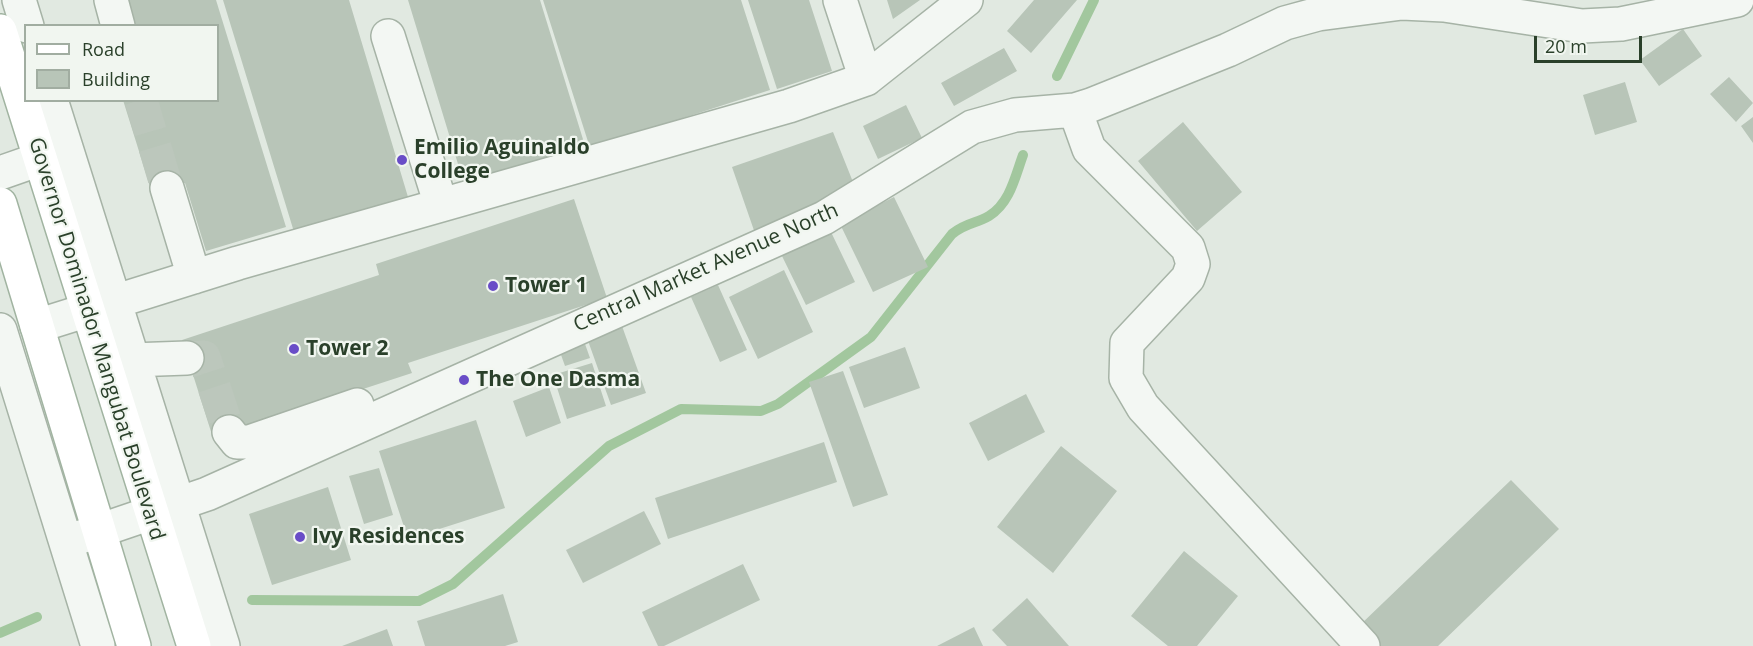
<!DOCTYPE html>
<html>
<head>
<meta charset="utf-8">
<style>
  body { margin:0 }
  #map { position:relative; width:1753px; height:646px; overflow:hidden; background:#e1e9e1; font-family:"Open Sans",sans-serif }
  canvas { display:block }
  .legend { position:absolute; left:24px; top:24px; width:195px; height:78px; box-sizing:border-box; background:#f1f6f0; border:2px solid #a1ada1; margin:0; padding:8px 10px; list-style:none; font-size:18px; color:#2a402a }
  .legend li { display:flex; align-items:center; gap:12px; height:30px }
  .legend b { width:30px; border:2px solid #a1ada1 }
  .scale { position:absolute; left:1534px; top:36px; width:108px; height:27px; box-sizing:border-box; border:3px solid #2a402a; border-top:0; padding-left:8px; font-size:18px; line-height:21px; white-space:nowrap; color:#2a402a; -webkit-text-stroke:4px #f1f6f0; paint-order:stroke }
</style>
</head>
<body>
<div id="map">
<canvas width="1753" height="646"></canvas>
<ul class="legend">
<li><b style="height:8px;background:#fff"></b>Road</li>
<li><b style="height:16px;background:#b8c5b8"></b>Building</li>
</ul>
<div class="scale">20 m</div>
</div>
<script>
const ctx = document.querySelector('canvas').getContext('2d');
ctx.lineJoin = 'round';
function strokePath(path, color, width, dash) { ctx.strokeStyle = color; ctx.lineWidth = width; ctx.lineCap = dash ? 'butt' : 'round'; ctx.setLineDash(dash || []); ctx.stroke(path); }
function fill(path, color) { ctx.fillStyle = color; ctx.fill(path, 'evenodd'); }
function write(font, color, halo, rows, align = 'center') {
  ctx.font = font + ' "Open Sans",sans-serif'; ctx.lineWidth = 4.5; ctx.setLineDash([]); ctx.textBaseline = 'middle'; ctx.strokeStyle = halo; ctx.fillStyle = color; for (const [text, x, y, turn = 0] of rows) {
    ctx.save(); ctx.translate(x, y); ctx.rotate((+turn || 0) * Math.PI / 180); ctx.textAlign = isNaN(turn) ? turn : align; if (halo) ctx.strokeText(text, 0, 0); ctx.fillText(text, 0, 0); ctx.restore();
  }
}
strokePath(new Path2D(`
  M1057,76L1094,0
  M252,600L419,601L453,584L609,446L681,409L761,411L778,404L871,337L952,234C967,222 976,224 989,216C1010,203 1015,177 1023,155
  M0,633L37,617`), '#a2c79e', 10);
fill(new Path2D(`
  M128,0H216L286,227L206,251L185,183L152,193L123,100H218V26H136Z
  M223,0H349L411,207L298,245Z
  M408,0H540L586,149L465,187Z
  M543,0H741L770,90L590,148Z
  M748,0H809L832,71L777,89Z
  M887,0H920L893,19Z
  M1034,0H1077L1031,53L1007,31Z
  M1683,29L1702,56L1659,86L1640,60Z
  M1004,48L1017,71L954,106L941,83Z
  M1729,77L1753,103L1736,122L1710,94Z
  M1625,82L1637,122L1595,135L1583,95Z
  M906,105L922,138L878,159L863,126Z
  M1753,117V143L1741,126Z
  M1183,122L1242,192L1197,231L1138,161Z
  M833,132L855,187L758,242L732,167Z
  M894,197L928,267L873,292L840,224Z
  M574,199L607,298L408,363L412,373L213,438L182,340L379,275L376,264Z
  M831,232L855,282L806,305L782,256Z
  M784,270L813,332L758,359L729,297Z
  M718,285L747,350L720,362L691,297Z
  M622,326L646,393L611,405L587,338Z
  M585,344L590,358L565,366L560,352Z
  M905,347L920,388L864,408L849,367Z
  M592,363L606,406L567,419L553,375Z
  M843,371L888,495L853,507L809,382Z
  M549,387L561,423L526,437L513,401Z
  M1026,394L1045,432L988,461L969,423Z
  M476,420L505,508L408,539L379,451Z
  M824,442L837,482L668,539L655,498Z
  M1061,446L1117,491L1053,573L997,527Z
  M379,468L393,515L364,524L349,476Z
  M1511,480L1559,529L1438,646H1378L1359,626Z
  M328,487L351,560L272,585L249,514Z
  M644,511L661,544L583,583L566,550Z
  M1184,551L1238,596L1197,646H1168L1131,616Z
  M743,564L760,600L664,646H658L642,612Z
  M503,594L518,642L505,646H425L417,621Z
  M1027,598L1069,646H1007L992,630Z
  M974,627L983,646H937Z
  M387,629L393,646H342Z`), '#b8c5b8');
strokePath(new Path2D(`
  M141,100L167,188
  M187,358L204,357L229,432`), '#bcc7bc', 33, [33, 16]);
const minor = new Path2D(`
  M19,0L27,26
  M111,0L118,26
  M840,0L866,79
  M388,36L441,205
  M51,100L223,646
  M1075,110L1089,149L1188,248L1193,264L1188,278L1127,343L1126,378L1143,407L1363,646
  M0,173L40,159
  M167,188L194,277
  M37,326L238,263L789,106L866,79L966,0
  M0,330L98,646
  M131,360L187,358
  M229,432L237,442H249L357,405
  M66,542L207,494L824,218L972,127L1015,115L1075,110L1091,105L1228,50L1285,23L1318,14L1402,3L1444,5L1582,26L1621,24L1737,0`);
const major = new Path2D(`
  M0,31L194,646
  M0,204L134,646`);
strokePath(minor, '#a6b3a6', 36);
strokePath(major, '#a1b4a1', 36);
strokePath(minor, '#f3f7f3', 33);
strokePath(major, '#fff', 33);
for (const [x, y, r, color] of [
  [402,160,6,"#694dc7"],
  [493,286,6,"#694dc7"],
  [294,349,6,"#694dc7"],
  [464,380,6,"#694dc7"],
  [300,537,6,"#694dc7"]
]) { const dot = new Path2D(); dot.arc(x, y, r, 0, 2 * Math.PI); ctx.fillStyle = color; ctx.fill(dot); strokePath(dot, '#f1f6f0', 2); }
write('bold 21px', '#2a402a', '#f1f6f0', [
  ["Emilio Aguinaldo",414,148],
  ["College",414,172],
  ["Tower 1",505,286],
  ["Tower 2",306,349],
  ["The One Dasma",476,380],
  ["Ivy Residences",312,537]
], 'left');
write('21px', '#2a402a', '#f1f6f0', [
  ["Central Market Avenue North",706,268,-24],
  ["Governor Dominador Mangubat Boulevard",96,339,73]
]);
</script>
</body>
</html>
